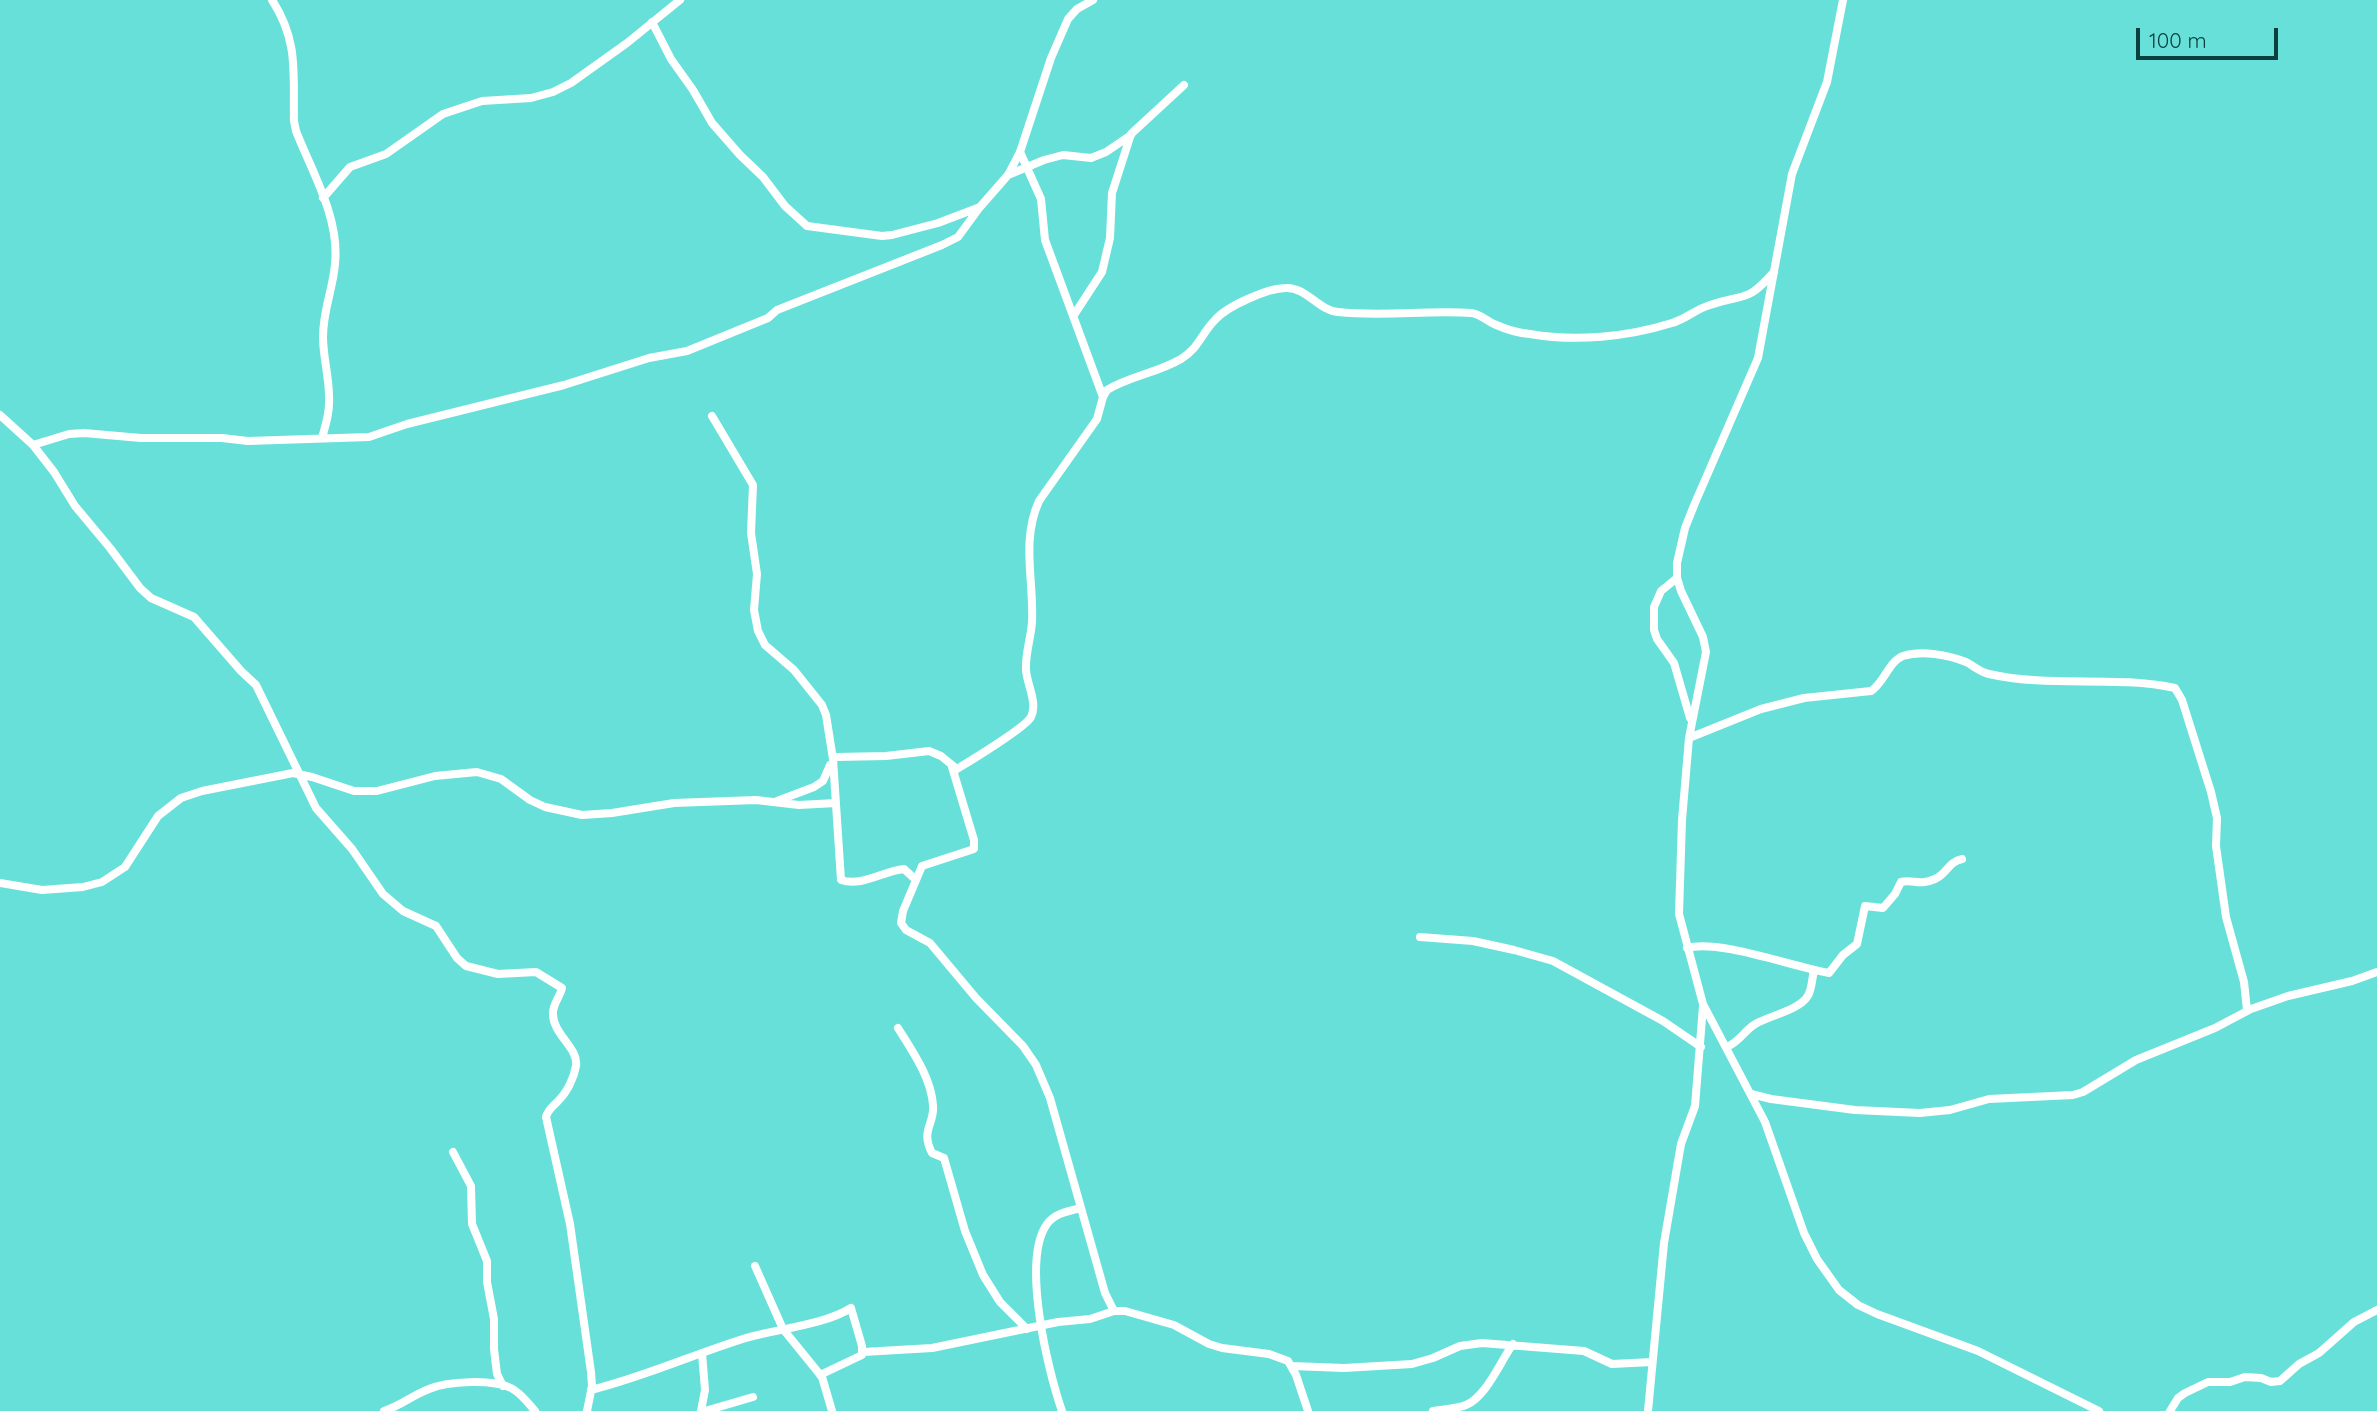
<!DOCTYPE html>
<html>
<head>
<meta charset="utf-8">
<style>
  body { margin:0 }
  #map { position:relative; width:2377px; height:1411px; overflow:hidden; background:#68e0da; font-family:Quicksand,sans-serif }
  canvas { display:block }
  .scale { position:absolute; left:2136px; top:28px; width:142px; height:32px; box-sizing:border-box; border:4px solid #0a413f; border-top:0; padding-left:9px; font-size:21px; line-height:24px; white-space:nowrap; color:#0a413f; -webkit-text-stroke:5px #68e0da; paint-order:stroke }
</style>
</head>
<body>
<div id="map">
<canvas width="2377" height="1411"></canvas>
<div class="scale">100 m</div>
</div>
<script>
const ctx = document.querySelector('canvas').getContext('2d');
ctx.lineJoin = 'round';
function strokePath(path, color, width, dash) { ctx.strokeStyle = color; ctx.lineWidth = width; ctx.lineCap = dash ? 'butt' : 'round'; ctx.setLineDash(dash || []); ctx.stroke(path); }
strokePath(new Path2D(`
  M272,0C299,41 293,75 294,121L296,131C312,172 340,218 335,264C333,289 323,310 323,337C323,357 329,376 329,396C330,411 326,424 322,438
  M1843,0L1827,82L1792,174L1758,358L1695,503L1685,528L1677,563V578L1681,591L1703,637L1706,652L1689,738L1682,820L1679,914L1703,1004L1765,1122L1804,1233L1817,1259L1839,1290L1858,1305L1877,1314L1978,1351L2099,1411
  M652,22L671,59L693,90L712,123L740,155L763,177L785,206L807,226L882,236L892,235L938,223L980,207L1008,175L1020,152L1051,58L1068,19L1077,9L1093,0
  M1020,152L1041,199L1045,240L1103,397
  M1008,175L1044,160L1063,155L1091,158L1106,152L1131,135
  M323,198L350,167L386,154L443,114L482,101L531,98L553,92L571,83L627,43L680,0
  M1074,315L1102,272L1110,238L1112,193L1131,134L1184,85
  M0,415L33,445L54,472L75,506L110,548L140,588L151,598L194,617L241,671L256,685L316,808L352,849L383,894L403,911L436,926L457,958L466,966L498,974L536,972L562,988C560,997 553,1003 553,1013C552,1034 579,1048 576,1066C574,1078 567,1092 559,1100C554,1106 548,1109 546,1117L570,1224L591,1372L592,1386L587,1411
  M712,416L753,485L751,533L757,574L754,610L758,631L765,645L794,670L822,705L826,715L833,759
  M33,445L69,434L84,433L141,438H222L248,441L369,437L407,424L564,385L649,358L687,351L768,318L777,310L942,245L958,237L980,207
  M1677,578L1661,591L1654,607V630L1657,639L1674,663L1690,718
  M1689,738L1761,709L1804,698L1871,691C1884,683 1889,661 1903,656C1922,650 1948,655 1966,662C1974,666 1980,672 1989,674C2050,688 2114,675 2175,688L2182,700L2211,792L2217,818L2216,846L2226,917L2244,982L2247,1010
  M952,767L974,840V849L922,866L903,911L901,923L906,930L930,943L976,998L1023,1046L1036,1065L1050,1098L1105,1293L1114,1311
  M777,801L814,787L823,781L830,765
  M916,880L904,869C883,871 862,887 841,880L833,759L836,757L886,756L929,751L941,756L957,769C970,761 1025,728 1031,717C1038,703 1027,685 1026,670C1025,654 1031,638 1032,622C1034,580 1021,541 1039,501L1097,419L1103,397L1107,390C1130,376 1157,373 1181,359C1199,348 1201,334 1215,320C1227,306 1268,288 1286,288C1306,287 1318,310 1338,312C1382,317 1427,310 1471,313C1480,314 1486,320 1494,324C1505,329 1518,333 1530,334C1576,342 1627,337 1672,323C1686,319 1696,309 1710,305C1744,293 1746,304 1774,272
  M0,883L42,890L83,887L102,882L125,867L158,816L181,798L202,791L293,773L312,777L354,791H377L435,776L477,772L501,779L530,800L545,807L582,815L612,813L674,803L756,800L799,805L836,803
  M1420,937L1473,941L1514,950L1553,961L1663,1021L1701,1047
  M1687,948C1719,939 1793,967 1829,973L1843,955L1857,944L1865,906L1883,908L1895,894L1901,882C1913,879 1919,886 1935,879C1947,874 1948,862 1962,859
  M898,1028C912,1051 931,1077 933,1105C935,1124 920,1130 932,1153L944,1158L965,1231L983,1275L1000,1302L1027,1329
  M1727,1047C1742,1040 1744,1030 1757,1023C1770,1016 1800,1009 1807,997C1812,991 1812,978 1814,970
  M1751,1094L1771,1099L1855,1110L1920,1113L1950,1110L1989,1099L2073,1095L2083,1092L2136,1060L2215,1028L2251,1009L2288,996L2352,981L2377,972
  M453,1152L471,1186L472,1224L487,1261V1282L494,1319V1349L497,1374L503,1386
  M755,1266L783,1329L822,1377L832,1411
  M863,1352L932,1348L1058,1322L1090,1319L1114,1311H1125L1174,1325L1209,1344L1222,1348L1269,1354L1288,1361L1296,1375L1308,1411
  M1292,1366L1344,1368L1412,1364L1433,1358L1460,1346L1482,1343L1584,1351L1612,1364L1652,1362
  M591,1390C644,1377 694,1354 746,1338C777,1329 824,1325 851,1308L862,1346V1355L820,1375
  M384,1411C400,1406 413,1395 429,1389C448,1381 492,1379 511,1388C521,1393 528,1403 535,1411
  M701,1411L705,1390L702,1353
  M705,1411L753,1397
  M1062,1411C1048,1371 1021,1260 1047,1224C1055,1213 1069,1211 1081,1208
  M1433,1411C1444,1409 1456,1409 1466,1405C1486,1397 1500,1362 1513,1344
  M1648,1411L1664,1243L1681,1144L1695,1106L1703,1006
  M2170,1411L2178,1398L2185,1393L2208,1382H2230L2245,1377L2261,1378L2271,1382L2280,1381L2299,1364L2319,1353L2354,1322L2377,1310`), '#fff', 8);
</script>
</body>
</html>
